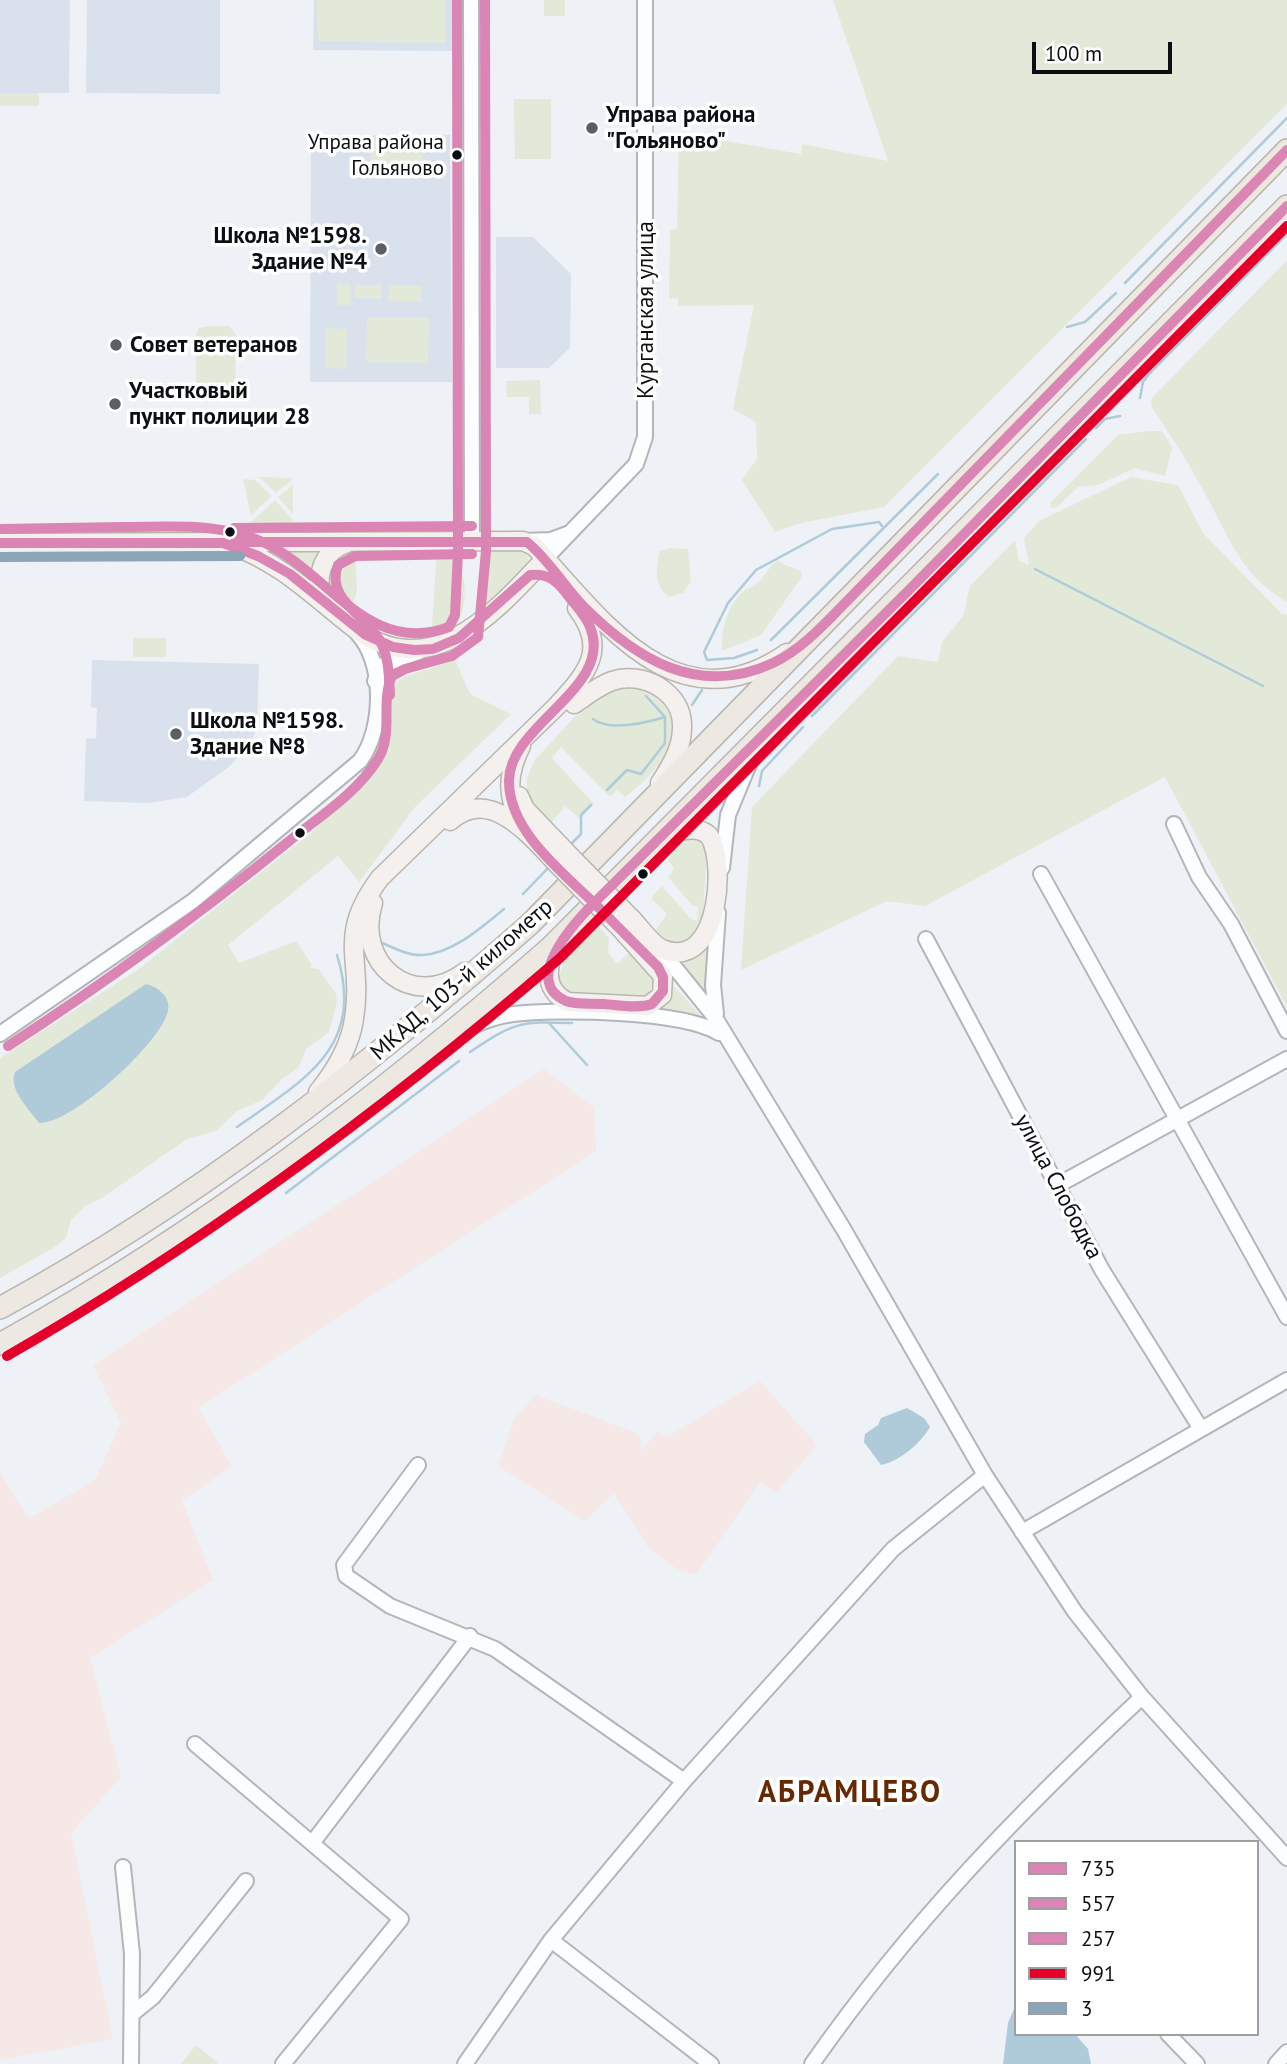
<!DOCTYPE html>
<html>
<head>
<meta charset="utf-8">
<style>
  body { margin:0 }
  #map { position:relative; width:1287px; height:2064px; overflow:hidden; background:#eef1f6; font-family:"PT Sans",sans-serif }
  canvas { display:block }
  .legend { position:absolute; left:1014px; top:1840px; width:245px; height:196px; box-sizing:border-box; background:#fff; border:2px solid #9e9fa0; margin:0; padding:9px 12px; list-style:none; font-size:21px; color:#0c0f12 }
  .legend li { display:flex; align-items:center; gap:14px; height:35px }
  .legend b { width:35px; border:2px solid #9e9fa0 }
  .scale { position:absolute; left:1032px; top:42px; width:140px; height:32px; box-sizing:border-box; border:4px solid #0c0f12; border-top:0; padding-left:9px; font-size:21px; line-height:24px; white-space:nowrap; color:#0c0f12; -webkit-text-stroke:5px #fff; paint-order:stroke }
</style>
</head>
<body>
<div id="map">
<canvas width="1287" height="2064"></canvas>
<ul class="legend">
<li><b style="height:9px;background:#db85b5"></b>735</li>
<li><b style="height:9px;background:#db85b5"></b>557</li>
<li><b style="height:9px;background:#db85b5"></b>257</li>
<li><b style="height:9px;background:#e4002b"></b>991</li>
<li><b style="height:9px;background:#8ba6b8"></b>3</li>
</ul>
<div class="scale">100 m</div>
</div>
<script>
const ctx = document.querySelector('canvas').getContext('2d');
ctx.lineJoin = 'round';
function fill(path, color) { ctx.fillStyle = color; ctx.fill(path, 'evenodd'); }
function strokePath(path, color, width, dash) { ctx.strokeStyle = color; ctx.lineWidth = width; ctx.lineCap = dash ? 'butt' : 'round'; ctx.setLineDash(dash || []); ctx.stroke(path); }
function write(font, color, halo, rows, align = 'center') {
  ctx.font = font + ' "PT Sans",sans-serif'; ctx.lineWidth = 7; ctx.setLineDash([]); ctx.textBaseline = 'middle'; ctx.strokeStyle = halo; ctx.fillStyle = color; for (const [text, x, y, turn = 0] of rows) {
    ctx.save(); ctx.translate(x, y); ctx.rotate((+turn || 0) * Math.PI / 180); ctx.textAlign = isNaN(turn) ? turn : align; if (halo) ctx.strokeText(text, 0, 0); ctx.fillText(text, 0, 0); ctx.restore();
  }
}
fill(new Path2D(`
  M0,0H70L69,93H0Z
  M87,0H220V94L86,93Z
  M314,0H452V51L313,50Z
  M450,135L452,382H310L311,147L319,136Z
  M496,237H533L571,274L570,348L549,368H496Z
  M92,660L259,664L257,728L251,743L230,766L187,797L148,803L84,801L86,739L96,738L97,708L91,707Z`), '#d9e2ec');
fill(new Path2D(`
  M544,1069L594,1107L596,1151L198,1408L232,1466L182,1501L213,1580L90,1658L121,1777L71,1833L113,2039L0,2060V1472L26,1515L34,1516L95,1480L121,1423L93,1365Z
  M760,1381L817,1445L776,1493L760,1482L696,1575L677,1569L649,1549L614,1493L585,1521L498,1466L515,1417L536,1395L639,1434L642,1451L657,1431L667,1437Z`), '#f5e8e7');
fill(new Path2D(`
  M316,0H446V43L318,41Z
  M544,0H565V16H544Z
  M833,0H1287V104L884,507L801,523L775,532L742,480L757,459L756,422L733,409L754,305L678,306V298L669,299L670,230L677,229L679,133L801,154L802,144L888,161Z
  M0,93H39V106H0Z
  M514,99H551V159H515Z
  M371,141H423V163L371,162Z
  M1287,260V602C1237,574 1226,528 1198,481C1184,455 1167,431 1152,407L1151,399Z
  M337,283L351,284L350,306L337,305Z
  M355,285H382V299L354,298Z
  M389,285L422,286V302H388Z
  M367,318H429L428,363L366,362Z
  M210,326H229L236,334L235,391L230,400H203L196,396V334L199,328Z
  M326,328L347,329L346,369L325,368Z
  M540,380L541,414H529V397H507L506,381Z
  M1149,431H1162L1172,448L1165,476L1135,468L1098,485L1078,487L1057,507L1051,508V502L1118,435Z
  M259,477L292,478V480L276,493Z
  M1131,477L1178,485L1203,533L1282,614H1287V1007L1165,777L925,906L887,901L741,970L752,807L898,656L938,662L942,642L963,616L970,586L1015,540L1019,561L1029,565L1024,538L1039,521Z
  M243,479L255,480L272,496L251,515Z
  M293,485V514L278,497Z
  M275,500L293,520L292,526L248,525Z
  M483,548H517L527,552L529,563L482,610L479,608L480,553Z
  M670,548L688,549L691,581L683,593L669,597C653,586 656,567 660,551Z
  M437,549C471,553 471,610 453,631L431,641Z
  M261,550H322L311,581Z
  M352,550L355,553L357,590L351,611L345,613C325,595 320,558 352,550Z
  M778,560C786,568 795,566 802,573L801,578L761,635L722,651C721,630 727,604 745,590C750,587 756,585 760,581C767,573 769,566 778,560Z
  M133,638H166V657H133Z
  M455,660L470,694L511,714L415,807L359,882L338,856L228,945L239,963L296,941L312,965L310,968L319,969L336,994L337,1003L329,1032L306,1049L299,1067L282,1079L262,1100L237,1111L216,1131L187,1139L102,1198L85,1206L71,1220L66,1238L58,1245L0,1278V1058L136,971L313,831L368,770L387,738V687L404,677Z
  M633,684C641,687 656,691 663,697C698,731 651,778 625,797L617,790L610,797L561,747L552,758L594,804L580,819L565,806L550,825L526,794L527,778L534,761L582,709L603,693Z
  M694,839L704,845L707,854L702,927L696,939L671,946L654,932L667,914L651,898L662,886L690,918L697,921L698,907L692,905L668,877L674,869L668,860C674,847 680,842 694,839Z
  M599,927L609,938L608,952L617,964L629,953L653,975C654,985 648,999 636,1001C621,1004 575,998 562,991C551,963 580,945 599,927Z
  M712,938L709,1003L674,959C695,963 700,954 712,938Z
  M672,984L702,1017L654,1012L670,995Z
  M196,2045L218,2063L216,2064H181Z`), '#e2e9d9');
fill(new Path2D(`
  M146,984C158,987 171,997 168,1011C161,1043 71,1125 39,1123C29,1109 8,1089 15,1072Z
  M907,1408L924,1418L930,1427C920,1444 900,1461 881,1465L864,1442L865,1434L878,1425L881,1418Z
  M1016,2004V2034H1075L1088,2049L1091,2064H1003L1008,2023Z`), '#afcad9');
strokePath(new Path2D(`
  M1125,283L1287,118
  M1067,327L1085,322L1116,293
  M1140,398L1143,382L1149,374L1287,234
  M1096,428L1105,419L1120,416
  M1035,569L1263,686
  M771,640L938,474
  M757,650L734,658L707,660L704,652L728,603L756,570L832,529L879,522L882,526
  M692,705L702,690
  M812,716L1086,439
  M593,719C610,732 645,723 665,717
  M759,786L762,771L803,727
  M607,790L627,770L641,774L665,743V717L646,696
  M570,845L581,834V815L591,805
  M523,894L551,865
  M380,942C392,947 408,956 422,955C452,954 482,927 504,909
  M548,1022L587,1065
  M470,1052C514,1023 518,1021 572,1023
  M237,1127C303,1080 366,1049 337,955
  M286,1193L459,1061`), '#afcad9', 2.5);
const minor = new Path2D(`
  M471,0L472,540
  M522,541L551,540L567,534
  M544,560L636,464L645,437V0
  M375,681L383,665L419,652
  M1174,824L1199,877L1231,924L1287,1031
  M722,868L728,815L756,747
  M1041,874L1287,1317
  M926,939L1102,1270L1201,1429
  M659,948L714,1016L844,1230L985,1475L1075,1612L1142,1697L1287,1858
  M716,1014L713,985L718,913
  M462,1031C478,1023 495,1016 513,1014C558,1009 681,1010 719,1033
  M0,1034L193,901L360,761C384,729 385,662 357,633
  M1058,1185L1287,1059
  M418,1465L344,1565L346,1576L390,1606L495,1649L684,1781
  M1022,1532L1287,1380
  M195,1744L401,1919L283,2064
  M313,1842L470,1636
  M123,1867L132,1954L131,2064
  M551,1940L711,2064
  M132,2014L153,1997L246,1881
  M1168,2034L1197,2064
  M465,2064L551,1940L684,1781L893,1549L985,1475
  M812,2064C909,1925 1019,1812 1142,1697
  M1276,2064L1287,2052`);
const major = new Path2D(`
  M0,543L523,541L534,546C601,618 676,730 787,653
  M231,545C279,562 310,593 349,624C427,688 492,616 544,560
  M325,602C313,580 322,550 347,543
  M574,704C586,696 598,686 612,681C642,670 684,692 682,728C682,748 671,766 660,783
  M554,709C585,675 610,651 577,608
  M521,746C507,774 506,797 522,825
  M519,796L525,809L570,856
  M450,821C491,784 533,839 560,867
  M373,903C354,963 412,1012 465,972
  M631,918C640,927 651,944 662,949C724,974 726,847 707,834C695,825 678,832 665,834
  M562,941C545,961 542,990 568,1002L648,1006L662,995L663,976L621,929
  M318,1092C335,1071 350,1047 354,1019C364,958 335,938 380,878L561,702`);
const highway = new Path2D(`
  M0,1308C193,1203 365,1069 530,924L1287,150
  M0,1344C200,1234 380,1097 551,947L1287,206`);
strokePath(minor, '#b3b6b9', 18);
strokePath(major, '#bab5b0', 21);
strokePath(highway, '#bab5b0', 24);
strokePath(minor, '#fcfdfe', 14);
strokePath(major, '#f4f0ed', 18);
strokePath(highway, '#eee8e2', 21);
const majorBridge = new Path2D(`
  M570,856L631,918
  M560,867L621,929`);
strokePath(majorBridge, '#bab5b0', 21, []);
strokePath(majorBridge, '#f4f0ed', 18);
strokePath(new Path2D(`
  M235,542H527C549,560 564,586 583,606C636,659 698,698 773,663C803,649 827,621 850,598L1287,150
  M0,543H223L258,556L290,574L366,635L393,647L414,650L433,649L459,638L530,575C547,573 556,580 566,593C574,604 585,614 590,627C615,687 510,724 509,780C508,830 561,871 594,903
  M594,903L658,967L663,977V991L652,1004C639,1009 618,1005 604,1004C593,1003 576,1005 566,1001C520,981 576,921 594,903Z
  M594,903L910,589L1287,206`), '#db85b5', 10);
strokePath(new Path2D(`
  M390,695C389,677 389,657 380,641C366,615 325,599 338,565L355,556L472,554
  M8,1046C105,983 198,915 288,842C319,817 357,793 378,759C394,733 380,702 392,676L405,669L452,656L478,637L486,552L485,0`), '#db85b5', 10);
strokePath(new Path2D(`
  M234,528L472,526
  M0,529C41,528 82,528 123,527C172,527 220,522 265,543C329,574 370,657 449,627L455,615L458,552L457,0`), '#db85b5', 10);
strokePath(new Path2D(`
  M7,1356C206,1242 387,1107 560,958L1287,226`), '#e4002b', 10);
strokePath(new Path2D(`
  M0,557L240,556`), '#8ba6b8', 10);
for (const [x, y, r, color] of [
  [592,128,7,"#5b5e62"],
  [457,155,6,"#0c0f12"],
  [381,249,7,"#5b5e62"],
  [116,345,7,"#5b5e62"],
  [115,404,7,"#5b5e62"],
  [230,532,6,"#0c0f12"],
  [176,734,7,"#5b5e62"],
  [300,833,6,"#0c0f12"],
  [643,874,6,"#0c0f12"]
]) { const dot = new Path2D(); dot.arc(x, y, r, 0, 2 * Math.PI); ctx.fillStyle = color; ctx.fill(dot); strokePath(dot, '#fff', 2.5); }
write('21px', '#0c0f12', '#fff', [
  ["Управа района",444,143],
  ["Гольяново",444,169]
], 'right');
write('bold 23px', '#0c0f12', '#fff', [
  ["Управа района",606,115],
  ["\"Гольяново\"",606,141],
  ["Школа №1598.",367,236,"right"],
  ["Здание №4",367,262,"right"],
  ["Совет ветеранов",130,345],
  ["Участковый",129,391],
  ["пункт полиции 28",129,417],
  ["Школа №1598.",190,721],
  ["Здание №8",190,747]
], 'left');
write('23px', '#0c0f12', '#fff', [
  ["Курганская улица",646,310,-90],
  ["МКАД, 103-й километр",462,980,-41],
  ["улица Слободка",1058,1187,62]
]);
ctx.letterSpacing = '2px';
write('bold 30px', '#672904', '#fff', [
  ["АБРАМЦЕВО",850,1793]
]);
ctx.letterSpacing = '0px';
</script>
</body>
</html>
